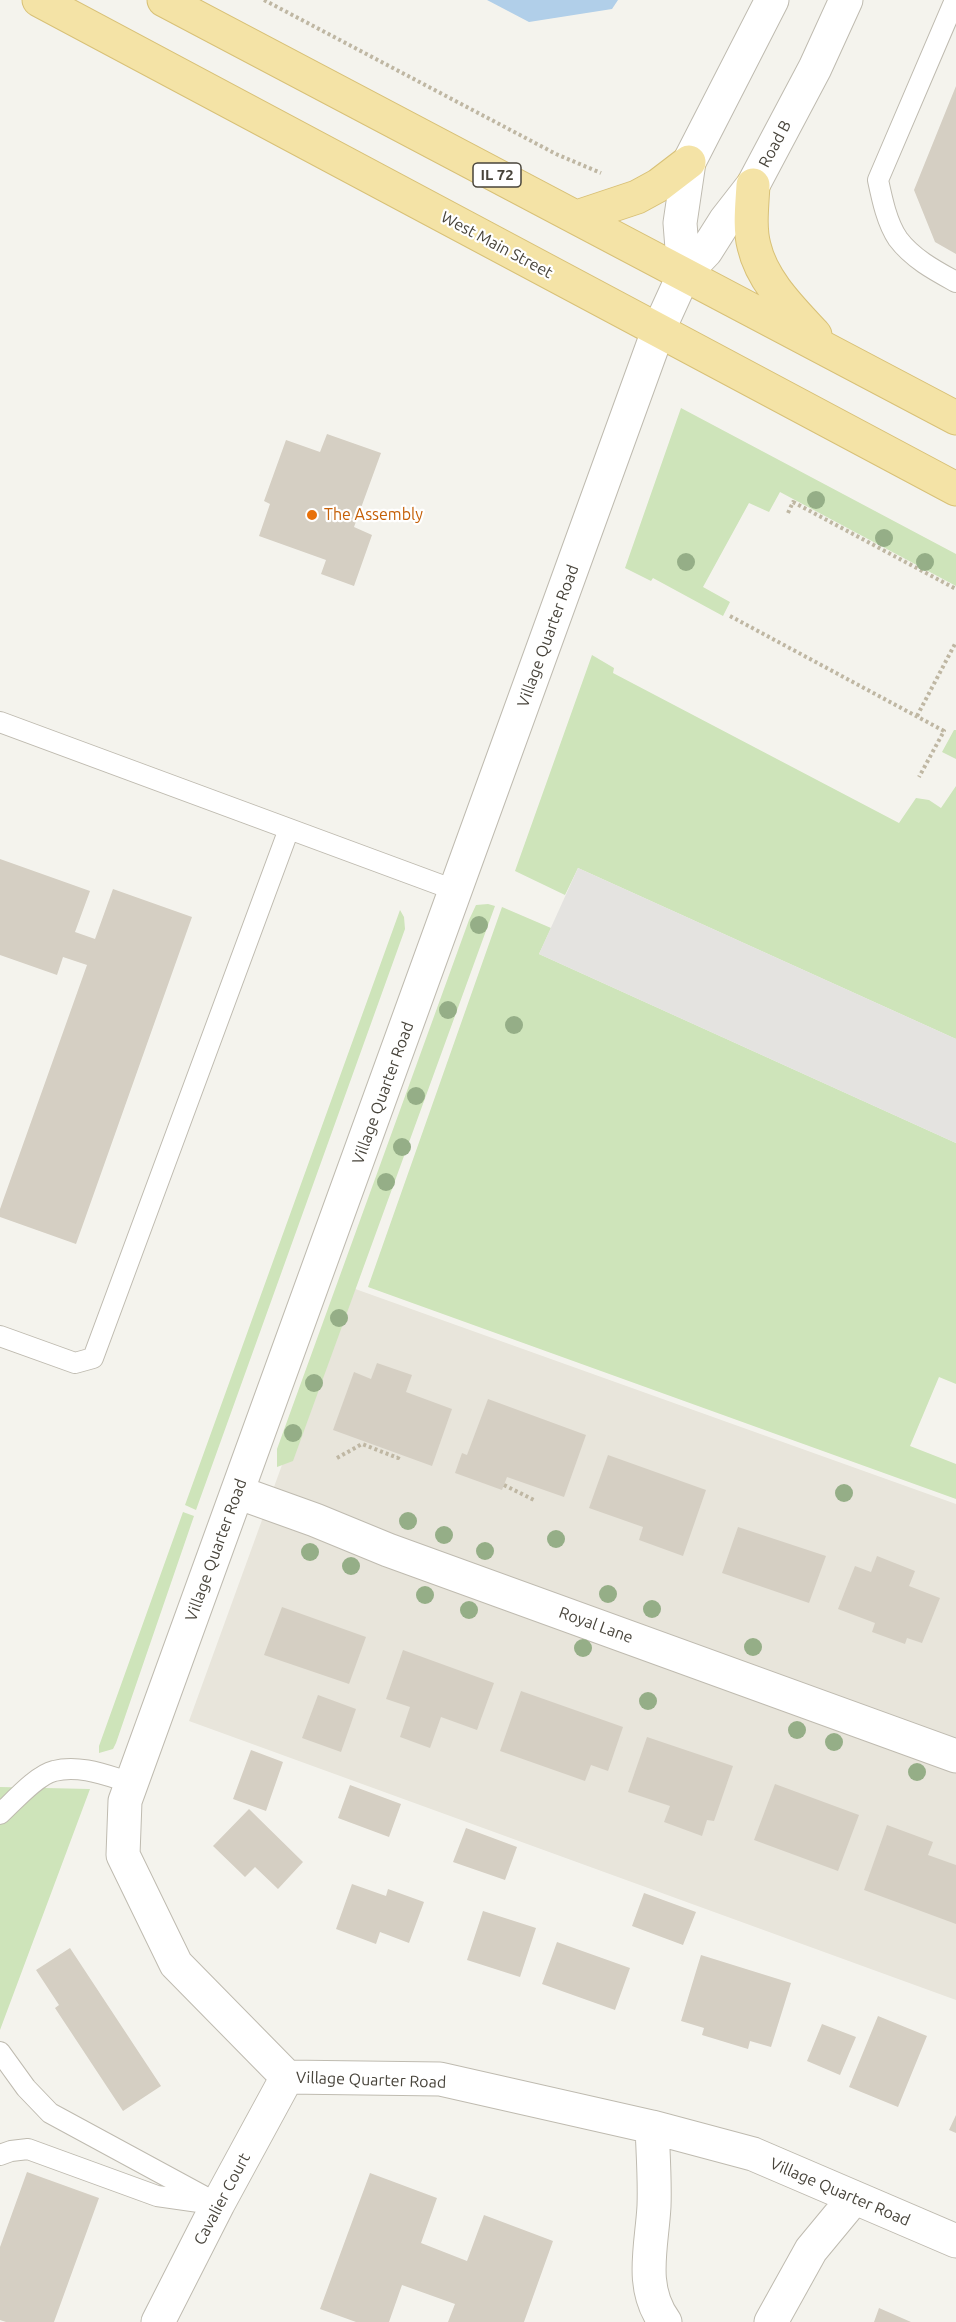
<!DOCTYPE html>
<html>
<head>
<meta charset="utf-8">
<style>
  body { margin:0 }
  canvas { display:block; background:#f4f3ed }
</style>
</head>
<body>
<canvas width="956" height="2322"></canvas>
<script>
const ctx = document.querySelector('canvas').getContext('2d');
ctx.lineJoin = 'round';
function fill(path, color) { ctx.fillStyle = color; ctx.fill(path, 'evenodd'); }
function strokePath(path, color, width, dash) { ctx.strokeStyle = color; ctx.lineWidth = width; ctx.lineCap = dash ? 'butt' : 'round'; ctx.setLineDash(dash || []); ctx.stroke(path); }
function write(font, color, halo, rows, align = 'center') {
  ctx.font = font + ' Ubuntu,sans-serif'; ctx.lineWidth = 4.5; ctx.setLineDash([]); ctx.textBaseline = 'middle'; ctx.strokeStyle = halo; ctx.fillStyle = color; for (const [text, x, y, turn = 0] of rows) {
    ctx.save(); ctx.translate(x, y); ctx.rotate((+turn || 0) * Math.PI / 180); ctx.textAlign = isNaN(turn) ? turn : align; if (halo) ctx.strokeText(text, 0, 0); ctx.fillText(text, 0, 0); ctx.restore();
  }
}
fill(new Path2D(`
  M347,1286L956,1504V2000L189,1721Z`), '#e8e5db');
fill(new Path2D(`
  M681,408L956,554V586L780,492L769,512L749,503L703,587L730,602L723,616L653,578L651,581L625,568Z
  M592,655L614,668L613,673L899,823L916,798L929,800L941,808L956,786V1039L578,868L565,895L515,871Z
  M954,730H956V759L942,752Z
  M488,904L495,906L293,1461L277,1467V1449L469,920L476,905Z
  M502,907L551,928L539,954L956,1143V1384L939,1377L910,1446L956,1464V1499L368,1287Z
  M400,910L404,917L405,929L196,1510L185,1505Z
  M183,1512L194,1516L116,1743L113,1749L99,1753V1746Z
  M0,1787L90,1789L0,2030Z`), '#cee4ba');
fill(new Path2D(`
  M578,868L956,1039V1143L539,954Z`), '#e4e3e0');
fill(new Path2D(`
  M487,0H618L612,9L529,22Z`), '#b1cfe9');
fill(new Path2D(`
  M956,86V254L935,242L914,190Z
  M327,434L381,453L354,527L372,535L354,586L321,574L326,560L259,536L270,504L264,501L286,440L320,452Z
  M0,859L90,891L75,932L95,939L113,889L192,917L76,1244L0,1217V1209L87,965L63,957L57,975L0,955Z
  M377,1363L412,1375L406,1392L452,1409L432,1466L333,1430L354,1372L371,1379Z
  M488,1399L586,1435L564,1497L507,1477L502,1490L455,1473L462,1453L467,1455Z
  M608,1455L706,1490L683,1556L639,1540L643,1527L589,1508Z
  M738,1527L826,1556L809,1603L722,1573Z
  M877,1556L915,1571L909,1586L940,1598L922,1643L907,1638L905,1644L872,1632L875,1623L838,1609L855,1566L871,1572Z
  M282,1607L366,1637L349,1684L264,1655Z
  M403,1650L494,1683L477,1730L441,1717L430,1748L400,1737L410,1707L386,1699Z
  M521,1691L623,1727L608,1771L591,1765L585,1781L500,1751Z
  M318,1695L356,1709L341,1752L302,1738Z
  M647,1737L733,1766L714,1821L707,1820L702,1836L664,1822L670,1806L628,1792Z
  M251,1750L283,1762L266,1811L233,1799Z
  M775,1784L859,1815L838,1871L754,1840Z
  M350,1785L401,1804L389,1837L338,1818Z
  M249,1809L303,1862L278,1889L255,1867L245,1877L213,1846Z
  M887,1825L933,1842L928,1855L956,1865V1924L864,1890Z
  M466,1828L517,1847L505,1880L453,1862Z
  M352,1884L386,1896L388,1889L424,1902L409,1943L380,1932L376,1944L336,1929Z
  M644,1893L696,1912L683,1945L632,1926Z
  M483,1911L536,1928L520,1977L467,1960Z
  M557,1942L630,1968L615,2010L542,1984Z
  M70,1948L161,2086L123,2111L55,2008L59,2005L36,1970Z
  M701,1955L791,1983L771,2047L750,2041L748,2049L702,2035L704,2028L681,2021Z
  M878,2016L927,2036L898,2107L849,2087Z
  M822,2024L856,2037L840,2075L807,2061Z
  M956,2115V2133L949,2130Z
  M27,2172L99,2198L54,2322H6L0,2320V2247Z
  M370,2173L437,2198L421,2243L467,2261L484,2215L553,2241L524,2322H448L455,2304L402,2285L389,2322H356L320,2309Z
  M879,2308L911,2322H874Z`), '#d5cfc3');
const lane = new Path2D(`
  M955,0L878,180C882,199 887,223 898,239C913,259 936,271 956,282
  M0,722L457,891
  M0,1336L75,1363L93,1358L289,829
  M0,1814C14,1801 37,1775 54,1771C80,1764 108,1776 132,1783
  M0,2052L26,2088L50,2113L218,2204
  M0,2155L11,2151L28,2149L157,2196L206,2203`);
const street = new Path2D(`
  M846,0L815,68L753,185L725,221L706,251L684,274L658,331L125,1801L123,1855L176,1964L287,2077L440,2079L652,2127L753,2154L956,2241
  M684,274L680,223L689,162L772,0
  M237,1492L315,1520L388,1550L956,1756
  M652,2127C653,2153 655,2180 654,2206C652,2246 639,2287 665,2322
  M158,2322L218,2204L287,2077
  M771,2322L811,2250L854,2198`);
const primary = new Path2D(`
  M39,0L956,489
  M164,0L956,418
  M753,185C752,205 749,227 754,246C762,281 791,309 815,335
  M577,217L637,197L659,185L689,162`);
strokePath(lane, '#bfbbb0', 22);
strokePath(street, '#bfbbb0', 35);
strokePath(primary, '#d8c177', 35);
strokePath(new Path2D(`
  M264,0L556,154L601,173
  M788,513L793,502L956,589
  M730,616L944,731L919,777
  M917,716L956,642
  M337,1458L362,1444L398,1458L400,1454
  M504,1485L536,1501`), '#bfb7a3', 4, [3, 3]);
strokePath(lane, '#fff', 20);
strokePath(street, '#fff', 33);
strokePath(primary, '#f4e3a6', 33);
ctx.fillStyle = '#95ae87';
for (const [x, y] of [
  [816,500],
  [884,538],
  [686,562],
  [925,562],
  [479,925],
  [448,1010],
  [514,1025],
  [416,1096],
  [402,1147],
  [386,1182],
  [339,1318],
  [314,1383],
  [293,1433],
  [844,1493],
  [408,1521],
  [444,1535],
  [556,1539],
  [485,1551],
  [310,1552],
  [351,1566],
  [608,1594],
  [425,1595],
  [652,1609],
  [469,1610],
  [753,1647],
  [583,1648],
  [648,1701],
  [797,1730],
  [834,1742],
  [917,1772]
]) { ctx.beginPath(); ctx.arc(x, y, 9, 0, 2 * Math.PI); ctx.fill(); }
for (const [x, y, r, color] of [
  [312,515,6,"#e8710a"]
]) { const dot = new Path2D(); dot.arc(x, y, r, 0, 2 * Math.PI); ctx.fillStyle = color; ctx.fill(dot); strokePath(dot, '#fff', 2); }
for (const [x, y, w] of [
  [497,175,48]
]) { const box = new Path2D(); box.roundRect(x - w / 2, y - 12, w, 24, 4.5); ctx.fillStyle = '#fff'; ctx.fill(box); strokePath(box, '#48443b', 1.5); }
write('bold 15px', '#48443b', null, [
  ["IL 72",497,175]
]);
write('16px', '#48443b', '#fff', [
  ["Road B",775,144,-62],
  ["West Main Street",497,245,28],
  ["Village Quarter Road",548,636,-70],
  ["Village Quarter Road",383,1093,-70],
  ["Village Quarter Road",216,1550,-70],
  ["Royal Lane",596,1625,20],
  ["Village Quarter Road",371,2080,2],
  ["Village Quarter Road",840,2192,23],
  ["Cavalier Court",222,2199,-62]
]);
write('16px', '#c56008', '#fff', [
  ["The Assembly",324,515]
], 'left');
</script>
</body>
</html>
